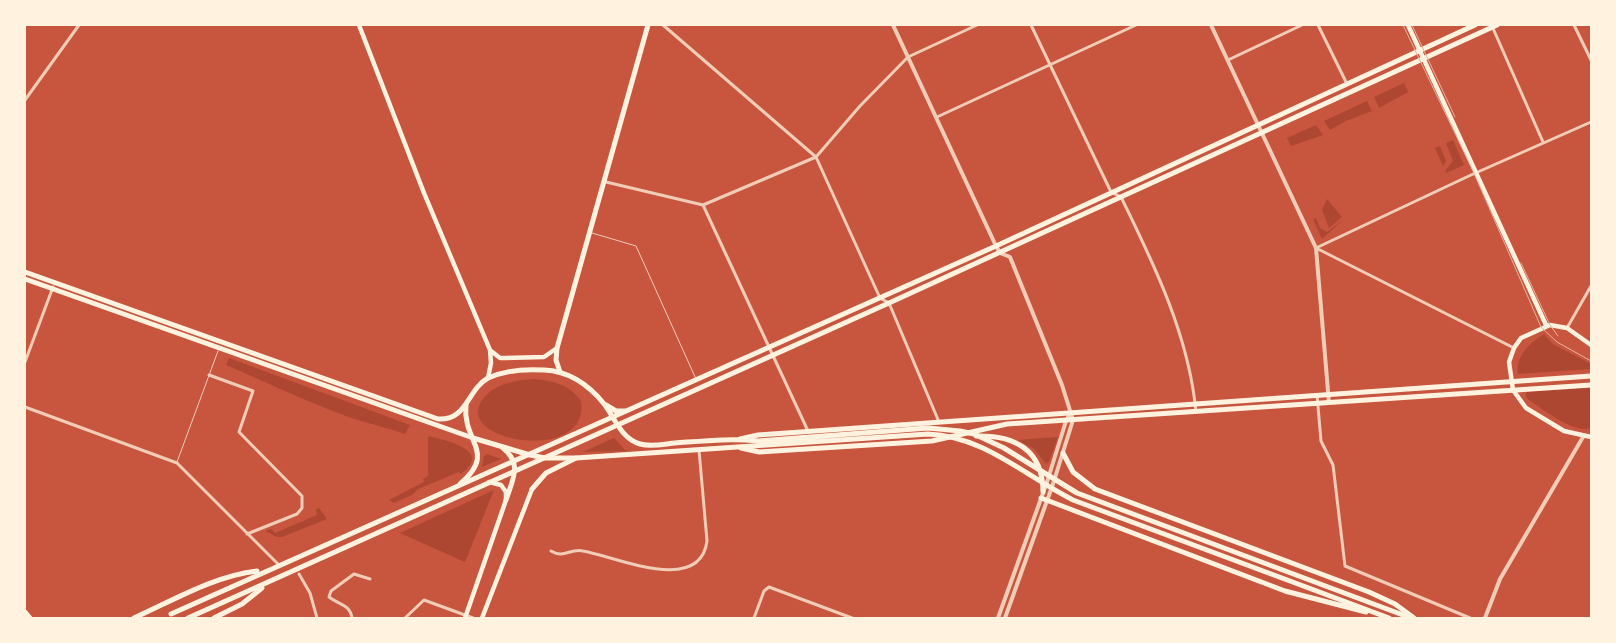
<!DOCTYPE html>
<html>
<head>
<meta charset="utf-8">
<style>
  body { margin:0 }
  #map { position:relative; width:1616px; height:643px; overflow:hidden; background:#c8553d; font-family:Roboto,sans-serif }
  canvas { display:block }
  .frame { position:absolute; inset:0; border:26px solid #fff3e0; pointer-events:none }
</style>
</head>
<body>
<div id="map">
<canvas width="1616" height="643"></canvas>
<div class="frame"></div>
</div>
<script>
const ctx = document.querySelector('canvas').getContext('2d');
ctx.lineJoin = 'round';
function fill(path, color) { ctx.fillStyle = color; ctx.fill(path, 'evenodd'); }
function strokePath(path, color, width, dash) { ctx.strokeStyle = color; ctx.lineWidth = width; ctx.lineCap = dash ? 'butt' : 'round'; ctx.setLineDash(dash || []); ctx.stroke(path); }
fill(new Path2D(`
  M1404,83L1408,92L1379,108L1374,97Z
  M1367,101L1372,111L1346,121L1330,130L1324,121Z
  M1316,125L1323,135L1291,146L1287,138Z
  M1453,140L1464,165L1446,173L1445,171L1453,161L1446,143Z
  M1440,146L1446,161L1443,166L1435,148Z
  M1327,199L1342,217L1329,228L1322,210Z
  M1316,218L1320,228L1327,232L1344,219L1322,239L1313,219Z
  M1544,334L1553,344L1591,364V369L1518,374C1516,355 1529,344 1544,334Z
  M229,358L410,425L405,434C385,427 365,423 346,416C305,401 266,382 226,365Z
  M535,379C554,381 570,385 581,401C591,465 450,442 483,399C495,383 517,380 535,379Z
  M1591,387V428C1572,434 1542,408 1526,398V392Z
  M428,436C445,440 494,450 461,474L459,472L418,489L412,495L394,503L389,500L424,482L423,479L428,476Z
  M1058,437L1049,462L1046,464L1034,449L1018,440Z
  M614,438L626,451L583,452Z
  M487,454L501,459L482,467L484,456Z
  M494,490L465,562L400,533Z
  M319,508L327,519L282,537H277L265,531L272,529L275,533L317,515L316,509Z`), '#ae4732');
strokePath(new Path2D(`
  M592,233L636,246L696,379
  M177,462L218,351`), '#f1ccb7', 1);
strokePath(new Path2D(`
  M663,25L816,157L880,298L889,303L939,422
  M1031,25L1111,192L1121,197C1154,264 1189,336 1196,412
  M1318,25L1347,84
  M1574,25L1591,60
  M1492,26L1543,142
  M1228,60L1302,25
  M25,100L79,25
  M937,117L1136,25
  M606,182L703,205L816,157L860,106L908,57L977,25
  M703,205L808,431
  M1316,248L1471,175L1591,122
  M1316,248L1514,348
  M1567,328L1591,286
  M25,362L53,287
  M209,375L253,391L239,432L302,496V508L297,514L247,534
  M1317,395L1321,441L1333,465L1345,566L1470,618
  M25,407L177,463L279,565
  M551,551C564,559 570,548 583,551C614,556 700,596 707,541L699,450
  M299,574L310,593L317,618
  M352,618C350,604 339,605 329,597L331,591L354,574L370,579
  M405,618L424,600L473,618
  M754,618L764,591L769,587L852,618`), '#f1ccb7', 3);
strokePath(new Path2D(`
  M893,25L996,246L1000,253L1010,257L1062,385L1073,420L1053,484L1005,618
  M1211,25L1316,248L1329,403
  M998,618L1047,482L1066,421L1071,412
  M1485,618L1500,579L1583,437`), '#f1ccb7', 4);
strokePath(new Path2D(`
  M359,25L424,193L490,350L491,363L488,378
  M1408,25L1546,325
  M1591,345L1567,328L1550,325L1521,338L1514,348L1509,362L1513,390L1526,408L1564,431L1591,437
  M491,351L500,358H505L544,357L557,348
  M465,618L506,500V492L501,485L489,482
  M482,618L532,489`), '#fff3e0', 4.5);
strokePath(new Path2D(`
  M560,372L556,360L557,348L648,25
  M606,405L616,411H626
  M976,436C1015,435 1043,450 1043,492
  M740,439L758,435L1591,376
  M502,447C523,464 513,478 506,500
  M741,448L759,452L932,441L1007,424L1591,385
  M460,484C498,451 462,443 466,405
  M532,489L546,473L576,458
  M25,612L30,618
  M171,614L996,246L1475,25
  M134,618C174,600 214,576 257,571
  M188,618L889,303L1497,25
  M214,618L242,604L262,588`), '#fff3e0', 5);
strokePath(new Path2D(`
  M25,272L438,419C467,421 467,390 488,378C505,370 527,369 544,370C569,371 590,386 605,405C615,419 622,439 640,444C651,447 664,444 675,443C703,441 731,438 758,441L928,428L960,431L974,434L1004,448L1077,493L1411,618
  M25,279L473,438L530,455L545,458H576L928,434C984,436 1025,476 1073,500L1389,618
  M1063,453L1073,472L1095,489L1369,592L1395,604L1414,618
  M1041,498L1285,591L1366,612`), '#fff3e0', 5);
strokePath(new Path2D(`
  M1403,25L1474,173L1541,327L1557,342L1591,361
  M1412,25L1455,117
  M1521,263L1550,325L1558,336`), '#e9b49f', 1);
</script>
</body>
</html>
